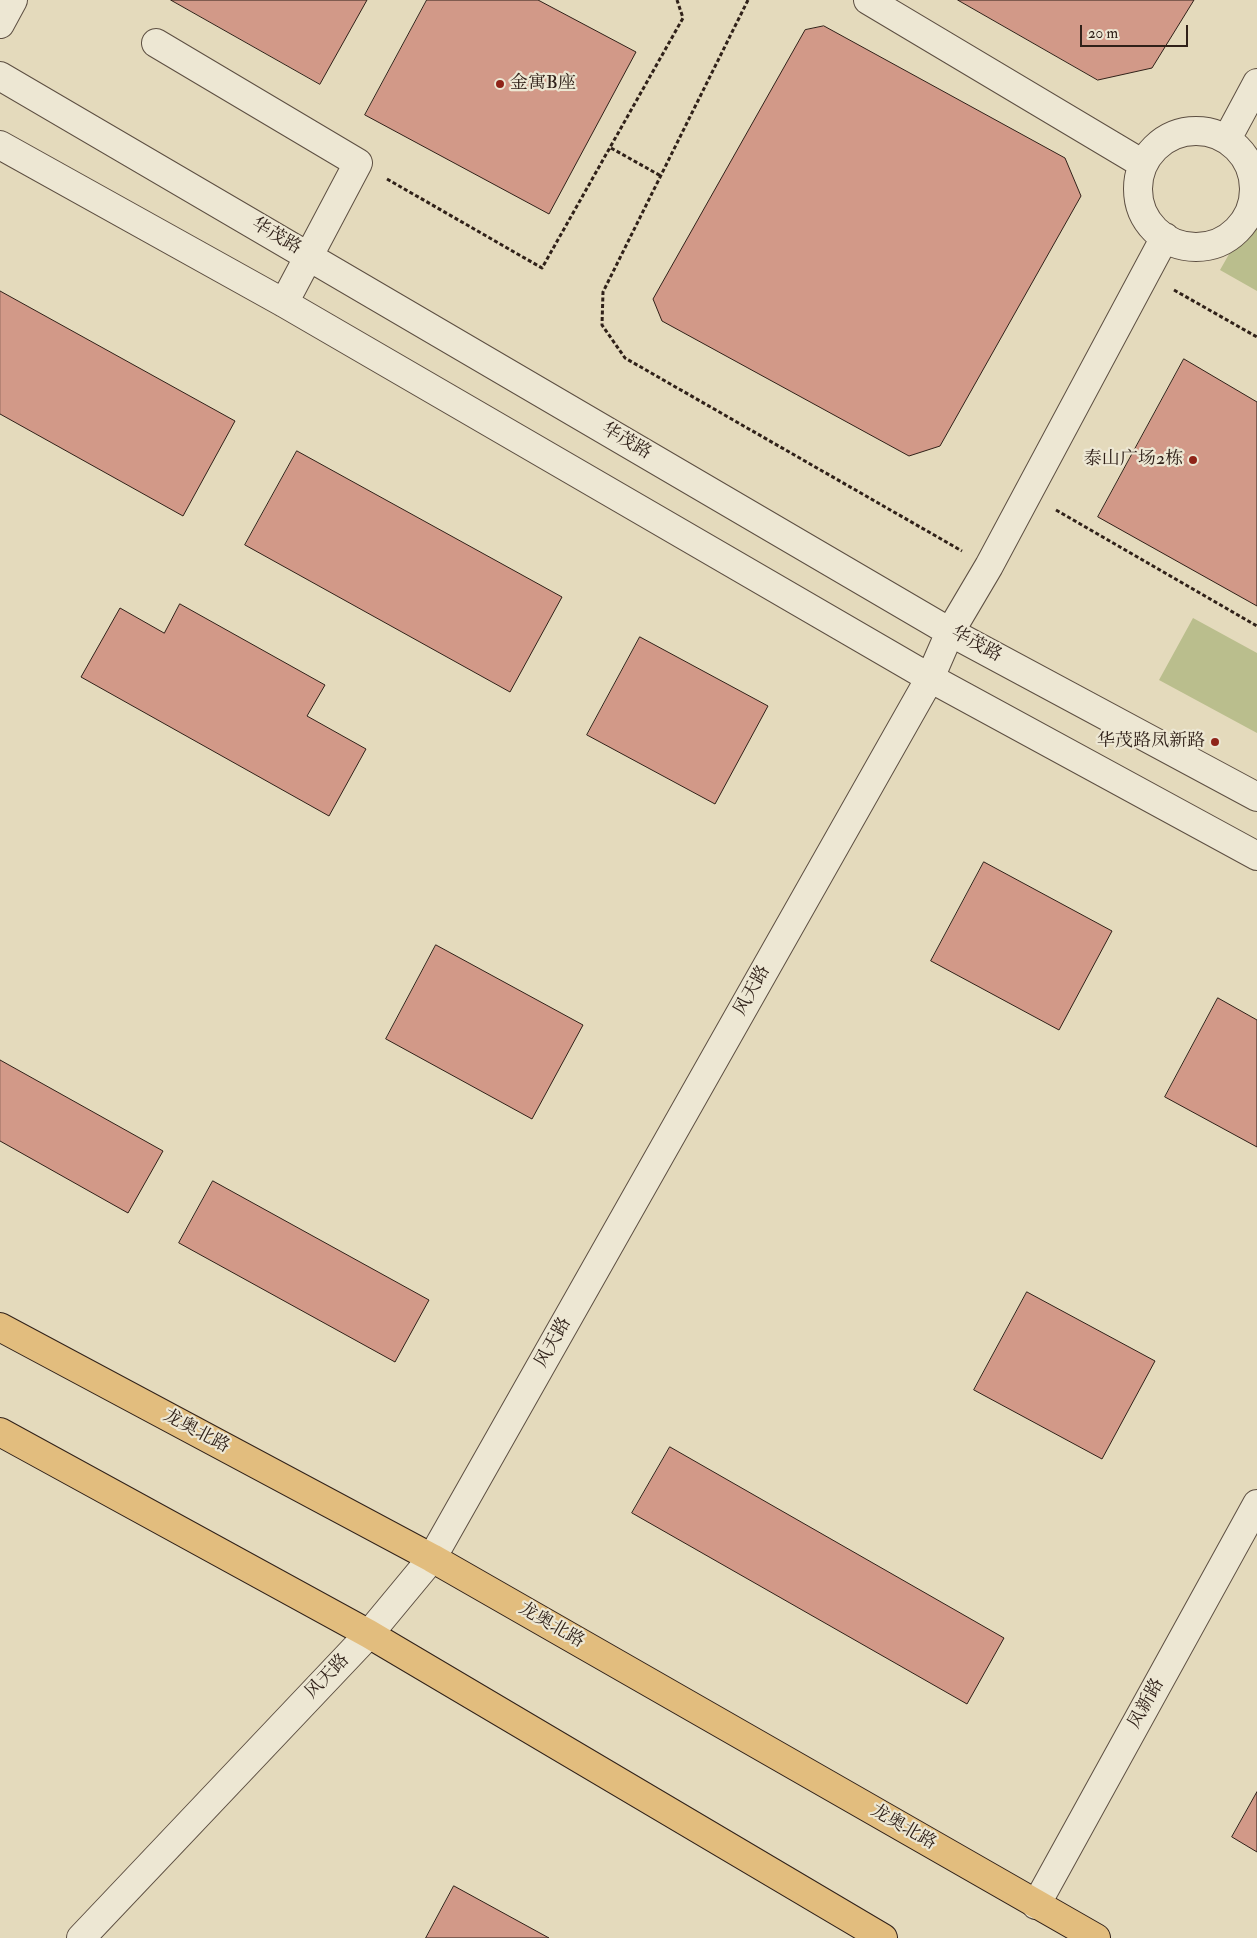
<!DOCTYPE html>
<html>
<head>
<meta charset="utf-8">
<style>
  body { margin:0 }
  #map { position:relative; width:1257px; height:1938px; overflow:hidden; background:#e4dabc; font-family:"IM FELL Double Pica",serif }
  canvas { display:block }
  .scale { position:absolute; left:1080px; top:25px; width:108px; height:22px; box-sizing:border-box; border:2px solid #302119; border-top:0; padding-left:6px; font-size:15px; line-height:18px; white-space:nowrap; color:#302119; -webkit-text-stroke:4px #ede7d3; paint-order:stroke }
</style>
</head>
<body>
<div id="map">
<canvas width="1257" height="1938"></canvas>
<div class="scale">20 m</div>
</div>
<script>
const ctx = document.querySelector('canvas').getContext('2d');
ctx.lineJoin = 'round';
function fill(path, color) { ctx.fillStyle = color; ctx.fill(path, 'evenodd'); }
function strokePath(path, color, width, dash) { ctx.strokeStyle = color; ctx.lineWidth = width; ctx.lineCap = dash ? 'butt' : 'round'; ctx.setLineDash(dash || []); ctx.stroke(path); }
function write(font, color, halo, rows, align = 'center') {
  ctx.font = font + ' "IM FELL Double Pica","Noto Serif SC",serif'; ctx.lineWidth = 4.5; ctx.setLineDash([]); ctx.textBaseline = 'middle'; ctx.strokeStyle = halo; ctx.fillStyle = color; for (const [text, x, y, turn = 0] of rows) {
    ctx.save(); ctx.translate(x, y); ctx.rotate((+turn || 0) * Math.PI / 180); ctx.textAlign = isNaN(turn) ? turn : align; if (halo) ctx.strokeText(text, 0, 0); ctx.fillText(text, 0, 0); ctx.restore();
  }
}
fill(new Path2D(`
  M1257,205V291L1220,270Z
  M1193,618L1257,653V733L1159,680Z`), '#babe8d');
const building = new Path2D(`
  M171,0H367L320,84Z
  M427,0H538L636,52L549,214L365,115Z
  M958,0H1194L1152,68L1098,80Z
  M824,26L1065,158L1081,196L940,446L909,456L662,321L653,299L805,30Z
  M0,291L235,421L183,516L0,414Z
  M1184,359L1257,402V606L1098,517Z
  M297,451L562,597L510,692L245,545Z
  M180,604L325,685L307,716L366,749L329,816L81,677L120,608L164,633Z
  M640,637L768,706L715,804L587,735Z
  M984,862L1112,931L1059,1030L931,961Z
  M436,945L583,1025L532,1119L386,1039Z
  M1218,998L1257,1020V1147L1165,1097Z
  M0,1060L163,1151L128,1213L0,1141Z
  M213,1181L429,1300L395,1362L179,1243Z
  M1027,1292L1155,1361L1102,1459L974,1390Z
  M670,1447L1004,1638L967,1704L632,1513Z
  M1257,1792V1852L1232,1837Z
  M454,1886L549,1938H426Z`);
fill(building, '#d29988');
strokePath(building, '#302119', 1);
const minor = new Path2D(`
  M868,0L1143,164
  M0,24L13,0
  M156,43L358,163L284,303
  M0,76L950,632L1257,797
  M1138 189a58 58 0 1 1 116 0a58 58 0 1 1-116 0Z
  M1227,139L1257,83
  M0,145L284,303L930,678L1257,856
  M1036,1905L1257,1504
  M81,1938L369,1634L432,1558L930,678L950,632L989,566L1165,237`);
const major = new Path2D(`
  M0,1327L432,1558L1096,1938
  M0,1432L369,1634L883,1938`);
strokePath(minor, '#5d4f42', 30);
strokePath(major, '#302119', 30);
strokePath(new Path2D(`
  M748,0L603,292L602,325L625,358L962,551
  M611,148L661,176
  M387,179L542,268L683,18L677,0
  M1174,290L1257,337
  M1056,510L1257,626`), '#302119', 3, [4, 2.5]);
strokePath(minor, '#ede7d3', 28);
strokePath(major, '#e2bd7e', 28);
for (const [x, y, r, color] of [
  [500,84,5,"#8f2418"],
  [1193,460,5,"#8f2418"],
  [1215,742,5,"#8f2418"]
]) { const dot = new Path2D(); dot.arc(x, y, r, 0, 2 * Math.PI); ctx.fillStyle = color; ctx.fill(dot); strokePath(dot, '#ede7d3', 2); }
write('18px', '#302119', '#ede7d3', [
  ["金寓B座",510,84,"left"],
  ["泰山广场2栋",1183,460],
  ["华茂路凤新路",1205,742]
], 'right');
write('18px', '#302119', '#ede7d3', [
  ["华茂路",276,237,30],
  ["华茂路",626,442,30],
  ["华茂路",976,645,28],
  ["风天路",753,991,-61],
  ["风天路",554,1343,-61],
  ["龙奥北路",196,1432,28],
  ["龙奥北路",551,1626,30],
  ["风天路",328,1677,-46],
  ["凤新路",1147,1704,-61],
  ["龙奥北路",903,1828,30]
]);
</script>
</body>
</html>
